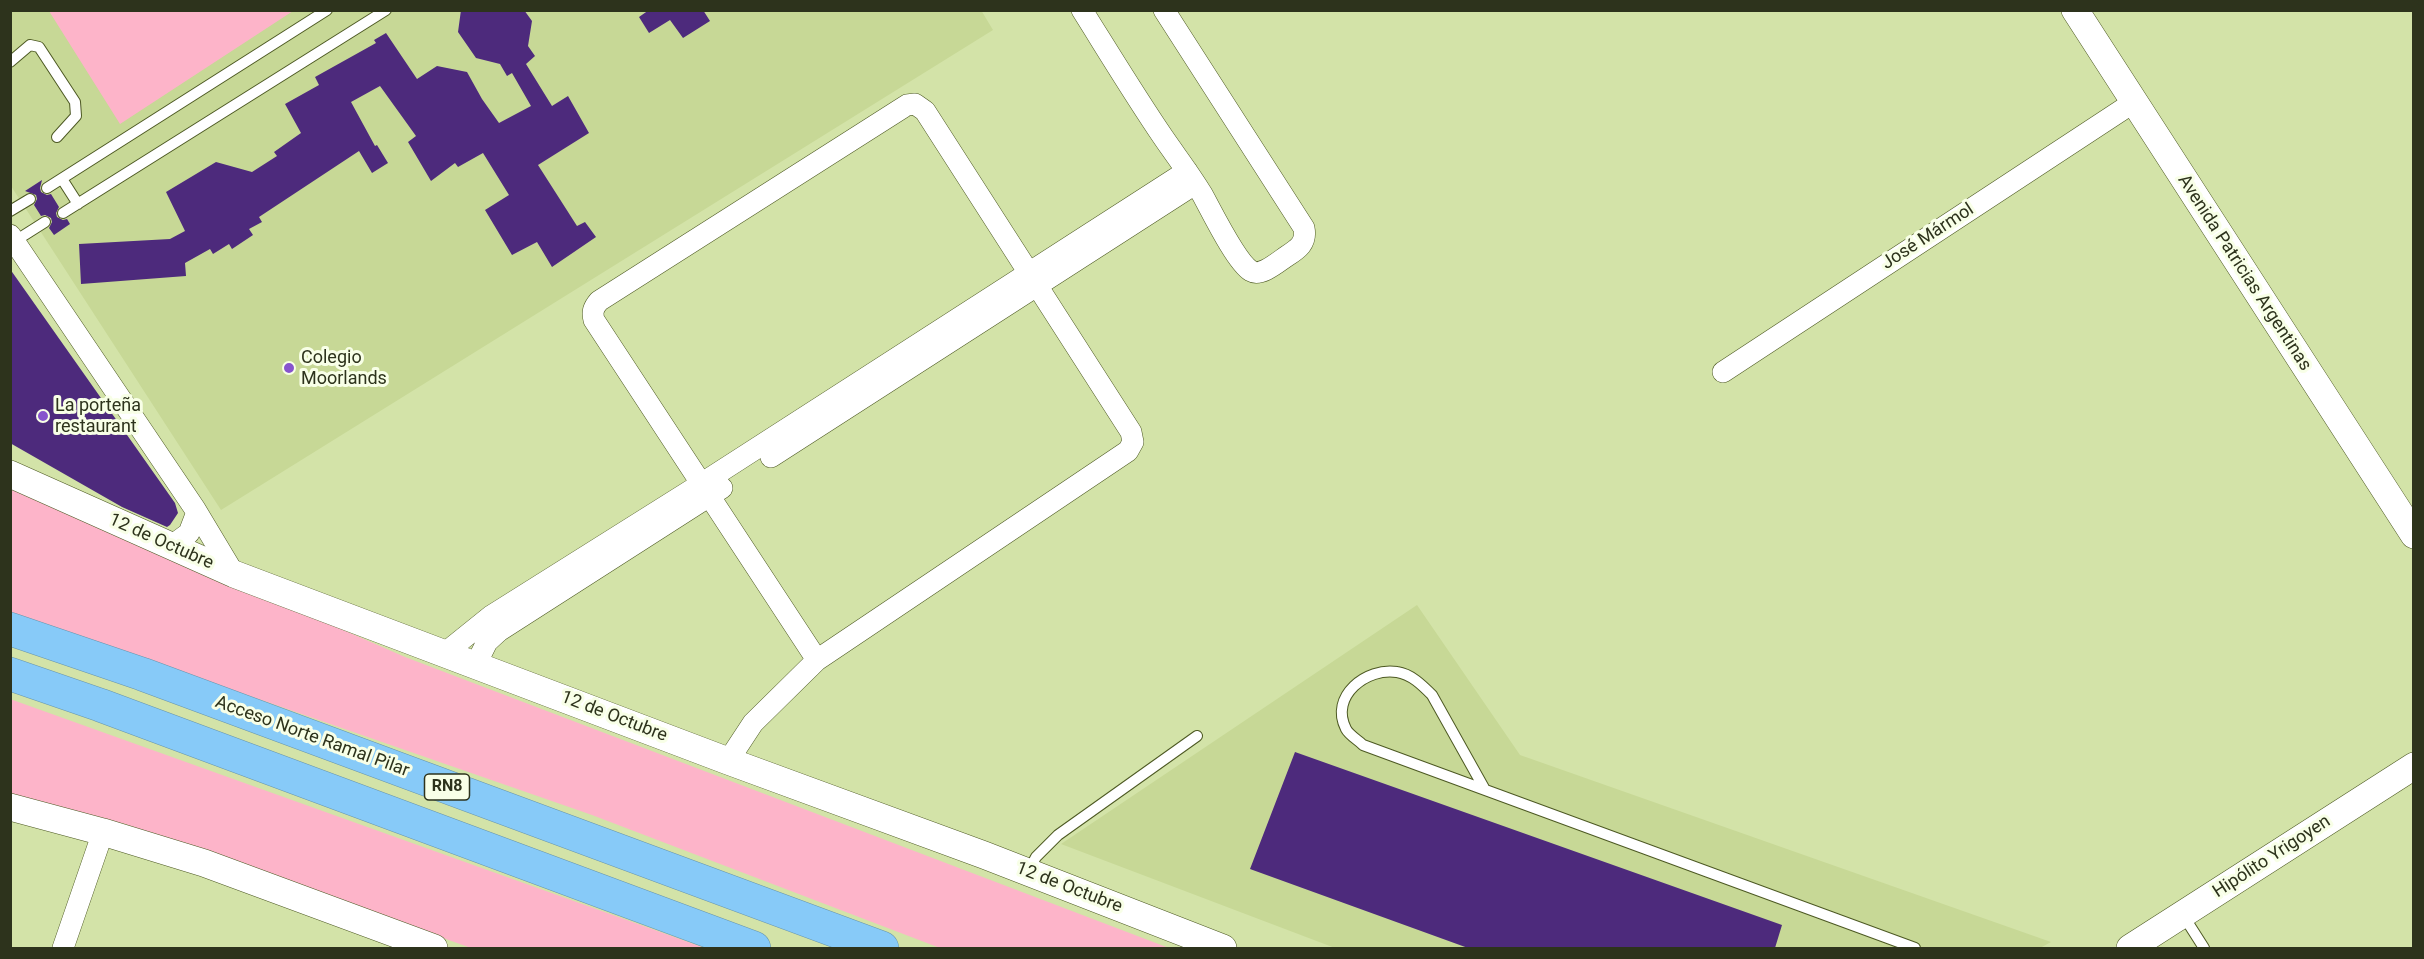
<!DOCTYPE html>
<html>
<head>
<meta charset="utf-8">
<style>
  body { margin:0 }
  #map { position:relative; width:2424px; height:959px; overflow:hidden; background:#d3e3a8; font-family:Roboto,sans-serif }
  canvas { display:block }
  .frame { position:absolute; inset:0; border:12px solid #2d331c; pointer-events:none }
</style>
</head>
<body>
<div id="map">
<canvas width="2424" height="959"></canvas>
<div class="frame"></div>
</div>
<script>
const ctx = document.querySelector('canvas').getContext('2d');
ctx.lineJoin = 'round';
function fill(path, color) { ctx.fillStyle = color; ctx.fill(path, 'evenodd'); }
function strokePath(path, color, width, dash) { ctx.strokeStyle = color; ctx.lineWidth = width; ctx.lineCap = dash ? 'butt' : 'round'; ctx.setLineDash(dash || []); ctx.stroke(path); }
function write(font, color, halo, rows, align = 'center') {
  ctx.font = font + ' Roboto,sans-serif'; ctx.lineWidth = 6; ctx.setLineDash([]); ctx.textBaseline = 'middle'; ctx.strokeStyle = halo; ctx.fillStyle = color; for (const [text, x, y, turn = 0] of rows) {
    ctx.save(); ctx.translate(x, y); ctx.rotate((+turn || 0) * Math.PI / 180); ctx.textAlign = isNaN(turn) ? turn : align; if (halo) ctx.strokeText(text, 0, 0); ctx.fillText(text, 0, 0); ctx.restore();
  }
}
fill(new Path2D(`
  M981,10L993,30L221,510L11,186L10,11Z
  M1417,605L1520,755L2051,942L2040,948H1335L1061,844Z`), '#c7d896');
fill(new Path2D(`
  M49,11H293L120,124Z
  M10,484L405,657L1169,948H940L592,815L11,613Z
  M10,699L705,948H471L125,824L11,798Z`), '#fdb4c9');
fill(new Path2D(`
  M461,10H524L532,21L528,46L535,56L526,64L552,106L568,96L589,133L538,165L577,226L585,222L596,237L552,267L537,242L512,255L485,210L509,195L483,153L458,167L455,163L431,181L408,142L416,136L380,86L351,102L375,146L377,145L388,163L372,173L359,151L259,217L262,222L249,229L253,235L232,249L229,244L213,254L210,249L185,263L186,276L81,284L79,244L170,239L185,231L166,192L216,162L252,172L277,156L274,152L301,133L285,104L319,85L315,77L376,43L374,40L386,33L417,79L437,66L467,72L482,99L499,123L531,106L512,73L507,76L500,64L476,58L458,32Z
  M649,10H703L710,21L683,38L670,20L649,33L639,17Z
  M42,180L40,188L41,192L47,195L51,194L59,207L56,213L57,217L63,220L67,219L70,224L54,235L49,228L52,222L51,218L45,215L41,216L34,205L37,199L36,195L25,191Z
  M10,269L175,503L178,513L170,525L167,527L122,507L10,443Z
  M1295,752L1782,925L1775,948H1468L1250,869Z`), '#4d2a7c');
const service = new Path2D(`
  M10,62L30,45L39,47L75,102L76,116L57,137
  M62,179L78,204
  M47,188L327,10
  M10,211L30,199
  M63,213L386,10
  M15,241L45,222
  M1484,788L1432,695C1422,685 1411,674 1397,672C1367,667 1329,696 1346,729C1349,735 1358,740 1363,745L1915,948
  M1028,872L1036,857L1058,835L1197,736
  M2183,915L2204,948`);
const minor = new Path2D(`
  M1082,10C1109,53 1135,96 1163,137C1176,156 1190,174 1202,194C1211,210 1236,262 1251,271C1261,277 1278,262 1287,256C1298,249 1307,243 1304,228L1164,10
  M10,235L195,509L234,574
  M1723,372L2134,102
  M771,457L1195,184
  M170,547L189,533L197,512
  M445,653L491,616L701,484L1187,171
  M476,664L487,642L499,631L722,488
  M728,761L753,723L817,660L1128,451L1133,442L1131,432L925,111L915,104L907,105L599,301C593,308 592,312 594,320L817,660
  M63,948L103,832`);
const tertiary = new Path2D(`
  M2075,10L2414,535
  M10,474L234,574L728,761L984,855L1223,948
  M10,807L103,832L204,863L434,948
  M2130,948L2414,766`);
const motorway = new Path2D(`
  M10,629L142,674L882,948
  M10,674L100,705L754,948`);
strokePath(service, '#4d5923', 12);
strokePath(minor, '#4d5923', 22);
strokePath(tertiary, '#4d5923', 28);
strokePath(motorway, '#6895ab', 34);
strokePath(service, '#fff', 10);
strokePath(minor, '#fff', 21);
strokePath(tertiary, '#fff', 27);
strokePath(motorway, '#87caf8', 33);
for (const [x, y, r, color] of [
  [289,368,6,"#8754cd"],
  [43,416,6,"#8754cd"]
]) { const dot = new Path2D(); dot.arc(x, y, r, 0, 2 * Math.PI); ctx.fillStyle = color; ctx.fill(dot); strokePath(dot, '#f8ffe7', 2); }
for (const [x, y, w] of [
  [447,787,45]
]) { const box = new Path2D(); box.roundRect(x - w / 2, y - 13, w, 26, 4.5); ctx.fillStyle = '#f8ffe7'; ctx.fill(box); strokePath(box, '#2d331c', 1.5); }
write('bold 16px', '#2d331c', null, [
  ["RN8",447,787]
]);
write('18px', '#2d331c', '#f8ffe7', [
  ["José Mármol",1928,237,-33],
  ["Avenida Patricias Argentinas",2244,273,57],
  ["12 de Octubre",161,542,24],
  ["12 de Octubre",614,717,21],
  ["Acceso Norte Ramal Pilar",312,737,20],
  ["Hipólito Yrigoyen",2272,857,-33],
  ["12 de Octubre",1069,888,21]
]);
write('18px', '#2d331c', '#f8ffe7', [
  ["Colegio",301,358],
  ["Moorlands",301,379],
  ["La porteña",55,406],
  ["restaurant",55,427]
], 'left');
</script>
</body>
</html>
